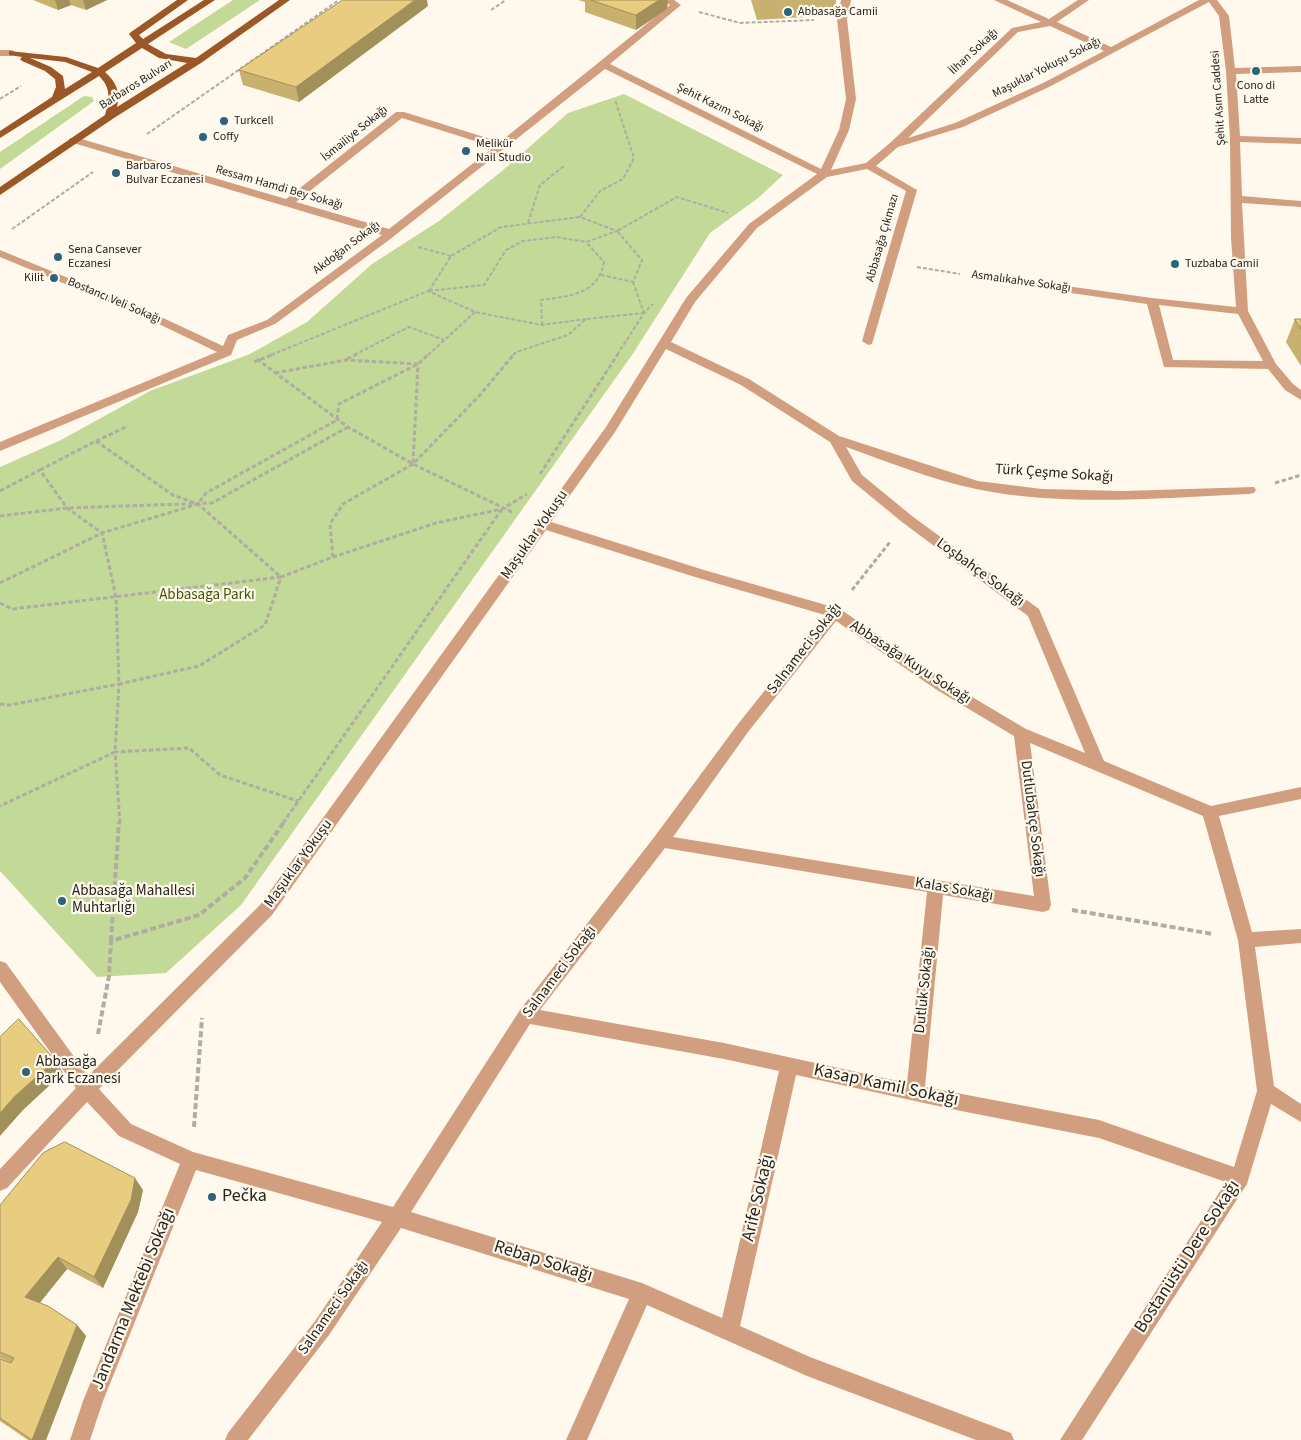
<!DOCTYPE html>
<html>
<head>
<meta charset="utf-8">
<style>
  body { margin:0 }
  canvas { display:block; background:#fef9ec }
</style>
</head>
<body>
<canvas width="1301" height="1440"></canvas>
<script>
const ctx = document.querySelector('canvas').getContext('2d');
ctx.lineJoin = 'round';
function fill(path, color) { ctx.fillStyle = color; ctx.fill(path, 'evenodd'); }
function strokePath(path, color, width, dash) { ctx.strokeStyle = color; ctx.lineWidth = width; ctx.lineCap = dash ? 'butt' : 'round'; ctx.setLineDash(dash || []); ctx.stroke(path); }
function write(font, color, halo, rows, align = 'center') {
  ctx.font = font + ' "Source Sans 3",sans-serif'; ctx.lineWidth = 4.5; ctx.setLineDash([]); ctx.textBaseline = 'middle'; ctx.strokeStyle = halo; ctx.fillStyle = color; for (const [text, x, y, turn = 0] of rows) {
    ctx.save(); ctx.translate(x, y); ctx.rotate((+turn || 0) * Math.PI / 180); ctx.textAlign = isNaN(turn) ? turn : align; if (halo) ctx.strokeText(text, 0, 0); ctx.fillText(text, 0, 0); ctx.restore();
  }
}
fill(new Path2D(`
  M233,0H260L186,49L169,42Z
  M624,94L783,175L758,198L710,233L632,355L241,905L166,973L97,977L0,871V467L61,440L150,391L250,354L307,322L372,264L439,221L502,171L568,113Z
  M84,96L92,97L94,101L0,169V152Z`), '#c2d998');
strokePath(new Path2D(`
  M491,10L506,0
  M699,12L740,23L814,20
  M0,99L21,86
  M147,134L339,0
  M528,223L540,185L564,166
  M12,229L93,172
  M418,247L451,256
  M917,267L960,274
  M601,275L633,282L642,260L617,231L677,197L728,213
  M633,282L644,313
  M429,291L484,285L506,250L523,241L557,237L586,242L617,231L580,217L600,191L623,179L634,158L615,100
  M429,291L451,256L501,227L580,217
  M542,325L541,300C569,296 598,295 604,262L586,242
  M271,355L428,291L475,312L542,325L586,319
  M354,355L409,327L444,340
  M428,355L475,312
  M513,355L516,352L568,335L586,319L644,313
  M617,355L644,313L653,304`), '#b0aca2', 2, [4, 2]);
strokePath(new Path2D(`
  M257,359L348,427L413,464L514,513
  M347,359L357,354
  M254,362L274,354
  M275,373L346,360L418,364
  M96,441L128,426
  M413,463L418,365
  M540,474L618,354
  M1275,483L1301,475
  M0,491L40,470L67,508L102,533L116,597L119,684L199,666L265,625L281,577L333,557L436,523L502,509L527,494
  M0,516L67,508L212,503L348,427
  M333,557L330,524L343,504L413,464L480,395L514,354
  M0,583L102,533L198,504L206,493L337,420L339,404L418,364L429,354
  M852,590L890,542
  M0,603L12,609L281,577L198,504L173,495L96,441L40,470
  M0,704L10,705L119,684L115,752L0,806
  M120,823L115,752L189,748L220,775L298,801
  M283,823L502,509`), '#b0aca2', 3, [4.5, 2.5]);
strokePath(new Path2D(`
  M1072,910L1213,934
  M111,941L119,822
  M98,1034L109,976L111,941L199,915L245,878L284,822
  M194,1127L202,1018`), '#b0aca2', 4, [6, 3]);
fill(new Path2D(`
  M663,0H674L681,5L610,64L821,169L839,130L846,99L837,19L841,0H851L847,19L856,99L849,130L831,170L866,163L890,143L1012,28L1041,22L994,0H1007L1049,19L1078,0H1089L1057,22L1111,47L1199,0H1217L1229,16L1235,68L1301,66V72L1236,74L1240,136L1301,138V144L1240,142L1242,196L1301,201V207L1242,203L1248,311L1276,364L1293,384L1301,390V400L1285,390L1268,369L1164,367L1147,304L988,281L982,278L988,275L1152,298L1236,307L1231,238L1230,139L1226,71L1219,16L1209,2L1049,87L963,127L898,147L876,166L917,190L872,344L868,345L862,341L906,191L867,169L827,177L757,228L695,302L671,342L749,379L839,436L978,481L1042,489L1123,491L1254,487L1256,490L1254,493L1249,494C1163,498 1061,507 976,489C932,480 889,462 846,447L862,475L912,516L1039,609L1104,761L1211,806L1301,787V799L1219,816L1252,932L1301,929V943L1255,947L1274,1086L1301,1104V1122L1271,1104L1247,1184L1082,1440H1060L1226,1182L1099,1138L961,1111L796,1075L740,1326L810,1357L1011,1433L1014,1440H976L807,1376L647,1305L587,1440H566L629,1299L401,1228L329,1335L248,1440H225L228,1433L315,1321L382,1222L196,1170L103,1401L90,1440H70L83,1401L180,1164L119,1136L87,1102L7,1188L0,1191V1169L76,1088L0,982V961L6,963L88,1076L260,905L606,427L686,298L749,224L817,174L605,69L389,240L275,324L237,340L231,355L0,451V442L217,352L138,314L0,257V250L146,310L223,346L228,335L267,320L382,235L70,142L69,140L70,138H78L286,199L396,112H404L500,142L670,5ZM1050,26L1104,51L1043,83L955,123L908,138L1018,32ZM402,118L494,147L389,229L296,202ZM1159,305L1238,314L1263,361L1173,360ZM666,349L741,385L830,442L852,481L902,522L1028,616L1085,753L1026,729L947,682L840,609L704,570L551,522L615,432ZM546,530L695,577L825,615L738,724L655,836L520,1010L393,1207L193,1152L131,1124L99,1089L272,915ZM836,621L937,690L1014,736L1034,896L673,837L748,732ZM1030,743L1203,816L1238,940L1257,1091L1234,1167L1099,1120L925,1087L943,895L1043,912L1049,910L1051,905ZM665,848L927,892L907,1083L724,1043L540,1010ZM530,1024L724,1059L779,1071L722,1318L642,1283L411,1212Z
  M0,50H12L17,53L12,56H0Z`), '#d19f80');
fill(new Path2D(`
  M177,0H188L139,35L143,39L204,0H215L148,44L166,54L196,58L279,0H290L201,63L114,118L0,195V187L105,115C110,98 111,88 99,76L0,138V131L52,97L56,87L55,79L45,71L22,61L20,59L22,57L9,55V51L66,57L98,68L136,43L129,34L131,32ZM142,48L159,58L187,63L117,107C121,92 116,82 105,72ZM30,58L65,62L92,72L65,89L63,76L51,67Z`), '#9b5726');
fill(new Path2D(`
  M33,0H107L86,10L71,5L58,10Z
  M578,0H668L667,9L636,30L585,12V2Z
  M751,0H836V7L823,8L822,16L757,20Z
  M428,6L299,102L243,85L239,70Z
  M1295,319H1301V366L1286,342Z
  M143,1190L138,1212L103,1288L67,1269L39,1303L77,1325L86,1336L46,1440H28L0,1421V1359L11,1363L0,1358V1205Z`), '#c8b06e');
fill(new Path2D(`
  M55,0H69L71,5L58,10Z
  M83,0H107L86,10Z
  M415,0H427L428,6L299,102L296,87Z
  M659,0H668L667,9L636,30V15Z
  M55,1060L63,1073L23,1110L0,1136V1113L14,1097Z
  M135,1178L143,1190L138,1212L103,1288L94,1277Z
  M58,1257L67,1269L35,1309L25,1297Z
  M77,1325L86,1336L46,1440H32Z`), '#a2905a');
const building = new Path2D(`
  M343,0H415L296,87L239,70Z
  M591,0H659L636,15Z
  M1295,319H1301V329Z
  M19,1019L55,1060L14,1097L0,1113V1037Z
  M65,1142L135,1178L131,1200L94,1277L58,1257L25,1297L48,1306L77,1325L32,1440L0,1418V1359L11,1363L14,1358L0,1352V1205L43,1153Z`);
fill(building, '#e8cd80');
strokePath(building, '#a2905a', 1);
for (const [x, y, r, color] of [
  [788,12,5,"#2b637d"],
  [1256,71,5,"#2b637d"],
  [224,121,5,"#2b637d"],
  [203,137,5,"#2b637d"],
  [466,151,5,"#2b637d"],
  [116,173,5,"#2b637d"],
  [58,257,5,"#2b637d"],
  [1175,264,5,"#2b637d"],
  [54,278,5,"#2b637d"],
  [62,901,5,"#2b637d"],
  [26,1072,5,"#2b637d"],
  [212,1197,5,"#2b637d"]
]) { const dot = new Path2D(); dot.arc(x, y, r, 0, 2 * Math.PI); ctx.fillStyle = color; ctx.fill(dot); strokePath(dot, '#fef9ec', 2); }
write('12px', '#26241f', '#fef9ec', [
  ["Abbasağa Camii",798,12],
  ["Cono di",1256,86,"center"],
  ["Latte",1256,100,"center"],
  ["Turkcell",234,121],
  ["Coffy",213,137],
  ["Melikür",476,144],
  ["Nail Studio",476,158],
  ["Barbaros",126,166],
  ["Bulvar Eczanesi",126,180],
  ["Sena Cansever",68,250],
  ["Eczanesi",68,264],
  ["Tuzbaba Camii",1185,264],
  ["Kilit",44,278,"right"]
], 'left');
write('12px', '#26241f', '#fef9ec', [
  ["İlhan Sokağı",974,52,-43],
  ["Maşuklar Yokuşu Sokağı",1047,68,-27],
  ["Barbaros Bulvarı",136,85,-32],
  ["Şehit Asım Caddesi",1219,98,-94],
  ["Şehit Kazım Sokağı",720,108,26],
  ["İsmailiye Sokağı",355,134,-39],
  ["Ressam Hamdi Bey Sokağı",279,188,16],
  ["Abbasağa Çıkmazı",883,238,-74],
  ["Akdoğan Sokağı",347,248,-37],
  ["Asmalıkahve Sokağı",1021,282,8],
  ["Bostancı Veli Sokağı",114,301,23]
]);
write('15px', '#26241f', '#fef9ec', [
  ["Türk Çeşme Sokağı",1054,474,4],
  ["Maşuklar Yokuşu",535,535,-55],
  ["Loşbahçe Sokağı",980,573,36],
  ["Salnameci Sokağı",805,649,-52],
  ["Abbasağa Kuyu Sokağı",910,663,33],
  ["Dutlubahçe Sokağı",1032,819,83],
  ["Maşuklar Yokuşu",299,864,-54],
  ["Kalas Sokağı",954,890,10],
  ["Salnameci Sokağı",560,972,-53],
  ["Dutluk Sokağı",925,990,-84],
  ["Salnameci Sokağı",334,1308,-55]
]);
write('15px', '#435700', '#fef9ec', [
  ["Abbasağa Parkı",207,596]
]);
write('15px', '#26241f', '#fef9ec', [
  ["Abbasağa Mahallesi",72,892],
  ["Muhtarlığı",72,909],
  ["Abbasağa",36,1063],
  ["Park Eczanesi",36,1080]
], 'left');
write('18px', '#26241f', '#fef9ec', [
  ["Kasap Kamil Sokağı",886,1086,12],
  ["Arife Sokağı",759,1198,-77],
  ["Bostanüstü Dere Sokağı",1188,1257,-57],
  ["Rebap Sokağı",543,1262,17],
  ["Jandarma Mektebi Sokağı",134,1299,-68]
]);
write('18px', '#26241f', '#fef9ec', [
  ["Pečka",222,1197]
], 'left');
</script>
</body>
</html>
